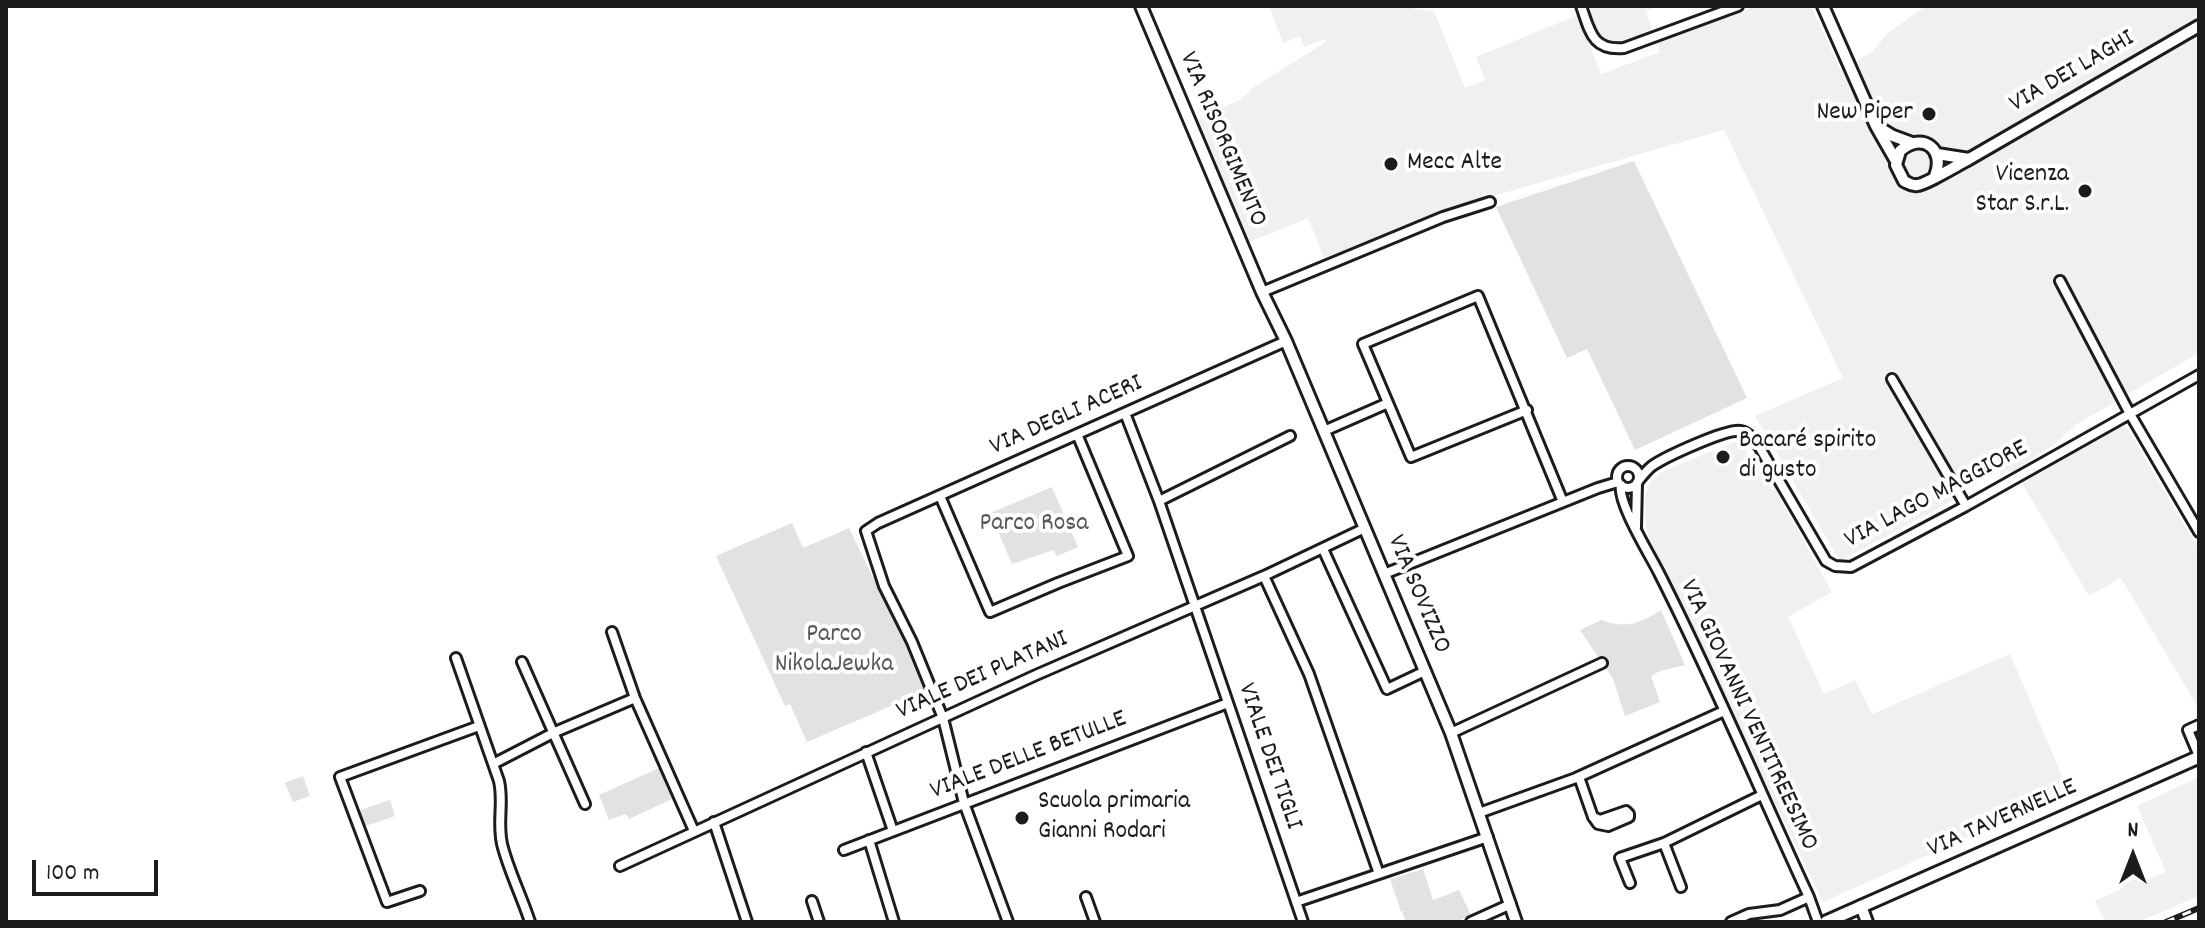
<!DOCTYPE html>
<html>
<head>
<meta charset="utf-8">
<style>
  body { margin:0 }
  #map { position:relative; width:2205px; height:928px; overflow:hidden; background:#fff; font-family:Dekko,sans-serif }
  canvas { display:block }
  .frame { position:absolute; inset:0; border:8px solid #1c1c1c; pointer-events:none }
  .north { position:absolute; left:2093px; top:816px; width:80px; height:80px; -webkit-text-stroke:6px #fff; paint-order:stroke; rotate:0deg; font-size:22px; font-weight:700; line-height:32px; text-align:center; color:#1c1c1c }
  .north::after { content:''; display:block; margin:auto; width:28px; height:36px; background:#1c1c1c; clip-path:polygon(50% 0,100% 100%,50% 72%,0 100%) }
  .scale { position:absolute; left:32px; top:860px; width:126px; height:36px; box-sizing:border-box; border:4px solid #1c1c1c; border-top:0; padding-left:10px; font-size:24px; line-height:28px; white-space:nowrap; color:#1c1c1c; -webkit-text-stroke:6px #fff; paint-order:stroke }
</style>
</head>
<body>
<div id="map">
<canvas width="2205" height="928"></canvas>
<div class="frame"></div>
<div class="north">N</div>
<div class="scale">100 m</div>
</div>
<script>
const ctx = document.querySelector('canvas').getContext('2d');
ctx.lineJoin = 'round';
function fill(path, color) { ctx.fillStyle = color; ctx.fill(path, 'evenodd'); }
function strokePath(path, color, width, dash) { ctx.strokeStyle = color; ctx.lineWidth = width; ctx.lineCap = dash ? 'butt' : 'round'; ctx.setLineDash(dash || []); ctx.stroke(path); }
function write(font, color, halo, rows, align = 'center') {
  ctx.font = font + ' Dekko,sans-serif'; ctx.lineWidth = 8; ctx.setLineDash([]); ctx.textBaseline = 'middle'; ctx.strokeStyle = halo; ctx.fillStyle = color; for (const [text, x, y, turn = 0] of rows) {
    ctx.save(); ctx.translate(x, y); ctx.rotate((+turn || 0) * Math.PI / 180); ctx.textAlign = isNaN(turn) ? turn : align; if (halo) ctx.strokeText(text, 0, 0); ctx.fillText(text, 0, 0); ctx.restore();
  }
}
fill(new Path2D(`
  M1269,6H1418L1413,9L1434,11L1465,88L1485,80L1476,57L1578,15L1601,74L1660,52L1657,42L1756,6H1811L1840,69L1872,52L1888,33L1926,6H2199V353L2077,424L2055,444L2014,471H2007L2002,475L1998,469L1950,502L1840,561L1755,416L1843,378L1724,130L1444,210L1324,258L1308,218L1247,243L1193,121L1240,100L1254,87L1326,42L1324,39L1304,47L1300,36L1283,43Z
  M1588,6H1657L1646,11L1653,32L1624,44H1616L1605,40L1598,34Z
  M2122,427L2128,429L2199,550V709L2121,578L2089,596L2020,480L2116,428Z
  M1734,442L1743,445L1771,490L1775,489L1832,592L1788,617L1824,694L1855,680L1872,714L2010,654L2069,792L1823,902L1650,545L1646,526L1645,497L1650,483L1661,472Z
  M2199,777V896L2138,922H2105L2095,901L2123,888V886L2133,879L2142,882L2166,872L2137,806Z`), '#f0f0f0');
fill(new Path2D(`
  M1634,161L1747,398L1635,450L1587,349L1567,358L1496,207Z
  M1052,487L1078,547L1057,556L1053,550L1012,564L990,513Z
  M792,523L803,548L849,528L928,690L807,742L790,704L785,706L716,556Z
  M1661,610L1685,665L1660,671L1651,676L1660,702L1625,716L1613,679L1580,630L1601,620C1628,629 1638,624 1661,610Z
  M659,768L672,799L629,819L626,814L609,820L599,795Z
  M303,776L310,796L293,802L285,783Z
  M390,800L395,816L365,826L360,810Z
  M1423,869L1433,900L1459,890L1471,915L1456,922H1406L1402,913L1406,911L1401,912L1390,879Z`), '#e2e2e2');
const minor = new Path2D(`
  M1581,6C1590,31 1592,51 1624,48L1738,6
  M2060,281L2130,414L2199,532
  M1262,292L1443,217L1490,202
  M1892,379L1966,506
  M1527,410L1411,457L1363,344L1478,296L1563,502
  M1125,413L1159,501L1303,922
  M1324,431L1388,403
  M1617 477a11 11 0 1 1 22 0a11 11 0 1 1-22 0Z
  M1639,480C1643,475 1647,470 1652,466C1665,457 1727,428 1741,431C1750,433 1755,441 1760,448L1826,561L1835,566L1851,567L1966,506L2199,375
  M1621,485C1617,502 1650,555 1659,573C1713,679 1759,789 1809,897L1818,922
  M940,496L990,612L1058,583L1128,556L1077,434
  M1159,501L1290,436
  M1636,527L1637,483
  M1323,549L1387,689L1425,671
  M1384,574L1598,488L1618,482
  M1264,576L1309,674L1379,874
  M612,632L635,698L694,831
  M456,658L499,781C504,803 497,821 502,844C508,869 522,897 530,922
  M522,662L585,804
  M2199,725L2188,730L2199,756
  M1451,733L1602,663
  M866,752L893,831
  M493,764L555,732L635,698
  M1579,777L1593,817L1598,824L1608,826L1629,817V814L1626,811L1600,820L1593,817
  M1479,813L1576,778L1724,711
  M714,822L747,922
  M869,840L894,922
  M1664,843L1681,887
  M844,850L1228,703
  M620,866L1036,675L1264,576L1365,528
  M1630,883L1620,858L1664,843L1762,795
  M420,891L387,902L340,777L479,726
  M1086,897L1095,922
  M812,901L819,922
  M1296,902L1488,837
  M1008,922L964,803L943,718L912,642L884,586L866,531L878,523L1286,341
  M1471,922L1511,904
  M1731,922L1749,914L1780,910L1809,897`);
const tertiary = new Path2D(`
  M1141,6L1262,292L1286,341L1451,733L1516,922
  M1823,6L1876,126L1896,161
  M1878,127L1893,136L1912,143
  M1937,154L1969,159
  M1935,176C1946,149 1922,131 1900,151L1896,165L1904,181C1909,183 1911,186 1917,185C1925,185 1959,164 1969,159L2199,26
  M1861,906L1867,922`);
const secondary = new Path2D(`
  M1826,922L2199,757`);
strokePath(minor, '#1c1c1c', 14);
strokePath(tertiary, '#1c1c1c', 16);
strokePath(secondary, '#1c1c1c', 17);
strokePath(minor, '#fff', 8);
strokePath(tertiary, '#fff', 10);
strokePath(secondary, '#fff', 11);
const rail = new Path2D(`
  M2166,922L2199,908`);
strokePath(rail, '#1c1c1c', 6);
strokePath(rail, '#fff', 3, [9]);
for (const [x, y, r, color] of [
  [1929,114,8,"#1c1c1c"],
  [1391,164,8,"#1c1c1c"],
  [2085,191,8,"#1c1c1c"],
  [1723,457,8,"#1c1c1c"],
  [1022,818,8,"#1c1c1c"]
]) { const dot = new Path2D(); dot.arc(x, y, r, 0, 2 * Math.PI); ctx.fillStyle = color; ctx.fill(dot); strokePath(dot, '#fff', 3); }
write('26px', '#1c1c1c', '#fff', [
  ["VIA DEI LAGHI",2073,73,-30],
  ["VIA RISORGIMENTO",1221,140,67],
  ["VIA DEGLI ACERI",1067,417,-24],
  ["VIA LAGO MAGGIORE",1937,496,-28],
  ["VIA SOVIZZO",1417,595,67],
  ["VIALE DEI PLATANI",983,677,-24],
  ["VIA GIOVANNI VENTITREESIMO",1747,716,65],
  ["VIALE DELLE BETULLE",1029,757,-21],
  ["VIALE DEI TIGLI",1268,757,71],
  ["VIA TAVERNELLE",2003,820,-24]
]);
write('26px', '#1c1c1c', '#fff', [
  ["New Piper",1913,114,"right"],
  ["Mecc Alte",1407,164],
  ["Vicenza",2069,176,"right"],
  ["Star S.r.L.",2069,206,"right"],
  ["Bacaré spirito",1739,442],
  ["di gusto",1739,472],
  ["Scuola primaria",1038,803],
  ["Gianni Rodari",1038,833]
], 'left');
write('26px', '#575757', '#fff', [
  ["Parco Rosa",1034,525],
  ["Parco",834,636],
  ["NikolaJewka",834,666]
]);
</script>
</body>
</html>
